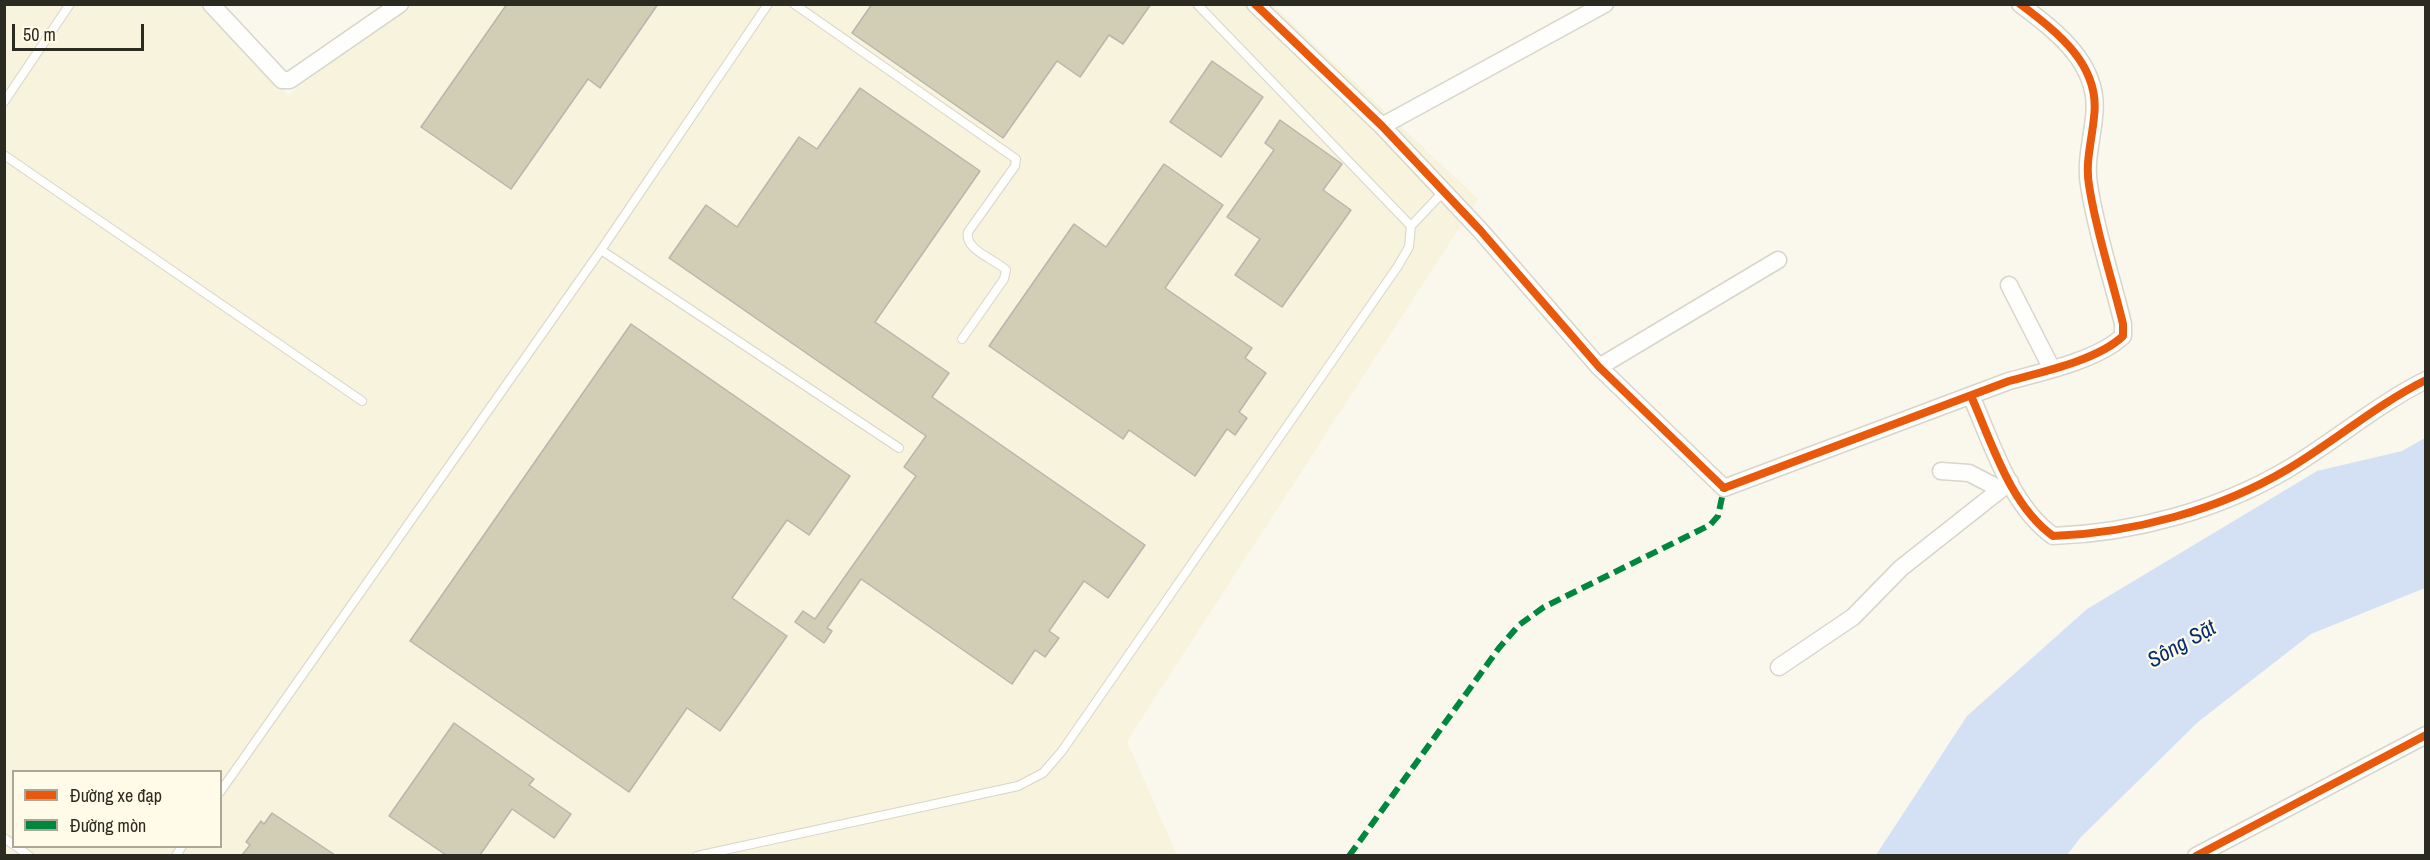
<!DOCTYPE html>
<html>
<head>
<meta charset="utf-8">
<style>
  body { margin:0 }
  #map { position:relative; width:2430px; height:860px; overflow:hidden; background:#faf8ed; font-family:"Archivo Narrow",sans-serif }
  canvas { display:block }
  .frame { position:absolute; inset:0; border:6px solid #2c2b22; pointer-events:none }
  .legend { position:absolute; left:12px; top:770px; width:210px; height:78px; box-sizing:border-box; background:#fffbe8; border:2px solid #aba899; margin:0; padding:8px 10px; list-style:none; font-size:18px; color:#2c2b22 }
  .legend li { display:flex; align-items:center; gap:12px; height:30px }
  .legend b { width:30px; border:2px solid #aba899 }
  .scale { position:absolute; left:12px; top:24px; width:132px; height:27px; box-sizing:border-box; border:3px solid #2c2b22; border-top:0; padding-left:8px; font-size:18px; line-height:21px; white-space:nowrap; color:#2c2b22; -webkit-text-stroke:4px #fffbe8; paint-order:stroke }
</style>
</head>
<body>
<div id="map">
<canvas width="2430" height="860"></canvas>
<div class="frame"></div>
<ul class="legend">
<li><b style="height:8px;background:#e8590c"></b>Đường xe đạp</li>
<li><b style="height:8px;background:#00873e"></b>Đường mòn</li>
</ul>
<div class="scale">50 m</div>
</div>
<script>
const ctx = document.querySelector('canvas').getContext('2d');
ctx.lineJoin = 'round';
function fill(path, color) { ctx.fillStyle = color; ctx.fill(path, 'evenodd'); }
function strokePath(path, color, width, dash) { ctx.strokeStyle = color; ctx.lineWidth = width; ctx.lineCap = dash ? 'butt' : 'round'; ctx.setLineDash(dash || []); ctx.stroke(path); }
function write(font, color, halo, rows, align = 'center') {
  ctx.font = font + ' "Archivo Narrow",sans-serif'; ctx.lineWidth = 4.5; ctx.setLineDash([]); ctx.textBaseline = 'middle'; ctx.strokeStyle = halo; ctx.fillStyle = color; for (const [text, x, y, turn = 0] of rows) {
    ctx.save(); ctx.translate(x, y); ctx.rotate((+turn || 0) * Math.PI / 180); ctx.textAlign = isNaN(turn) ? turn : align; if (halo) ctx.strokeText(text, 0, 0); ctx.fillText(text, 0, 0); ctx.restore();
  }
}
fill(new Path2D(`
  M5,5H200L288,95L409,5H1273L1478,199L1127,741L1177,855L5,856ZM14,772H220V846H14Z`), '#f7f3dc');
fill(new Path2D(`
  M2425,438V588L2311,634L2198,722L2080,838L2067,855H1876L1967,716L2087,609L2317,471L2402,451Z`), '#d4e1f4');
const building = new Path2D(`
  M507,4H658L600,88L588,79L511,189L421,127Z
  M872,4H1151L1123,44L1109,35L1080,77L1057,61L1003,138L852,33Z
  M1212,61L1263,97L1221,157L1170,122Z
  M860,88L980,171L875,322L949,373L932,397L1145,545L1108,598L1084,581L1049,631L1059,638L1045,657L1035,650L1012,684L861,579L827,628L832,631L824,643L795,622L803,611L815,619L916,476L904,467L926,436L669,258L706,205L737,227L799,137L817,149Z
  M1280,120L1342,164L1323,190L1351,210L1282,307L1235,275L1260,239L1227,217L1274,150L1265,143Z
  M1164,164L1223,205L1165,288L1252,348L1245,358L1266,373L1239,412L1247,418L1235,435L1227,429L1195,476L1129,430L1123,439L989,346L1074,224L1106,247Z
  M631,324L850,476L809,535L787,520L732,598L787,636L720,731L687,708L629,792L410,641Z
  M454,723L534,779L529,785L571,814L554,838L512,809L480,855H446L389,816Z
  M272,813L335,855H242L250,845L246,842L261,821L264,824Z`);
fill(building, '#d2cdb5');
strokePath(building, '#b8b6ad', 1.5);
const lane = new Path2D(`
  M794,4L1016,159L1015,166L968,232C964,250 995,259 1006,270L1004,279L962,339
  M4,102L70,4
  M4,155L362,401
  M1411,226L1443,192
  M601,250L899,448
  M220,792L601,250L768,4
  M4,838L14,845
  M16,846L29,856
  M176,856L182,846
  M697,856L1018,786L1043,773L1062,751L1398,266L1409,247L1411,226L1197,4`);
const street = new Path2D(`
  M211,4L282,80H290L400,4
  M1255,4L1382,126L1480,230L1599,367L1724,488L2009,381C2042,372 2098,360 2123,336V324C2112,278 2096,232 2089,185C2085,162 2092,140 2094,117C2101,65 2057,32 2020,4
  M1382,126L1605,4
  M2009,285L2052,369
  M1599,367L1778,260
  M1971,396C1992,443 2010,505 2053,536C2134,533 2219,510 2288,469C2335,441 2376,405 2426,380
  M1941,471L1969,473L2000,489
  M1779,667L1853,617L1901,568L2010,482
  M2196,856L2426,735`);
strokePath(lane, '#d7d5cc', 10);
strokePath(street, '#d7d5cc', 19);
strokePath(lane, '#fefefc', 8);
strokePath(street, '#fefefc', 16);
strokePath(new Path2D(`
  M1349,856L1499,648L1519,625L1544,607L1710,525L1718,516L1724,488`), '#00873e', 6, [12, 6]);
strokePath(new Path2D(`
  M1255,4L1382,126L1480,230L1599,367L1724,488L2009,381C2042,372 2098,360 2123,336V324C2112,278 2096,232 2089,185C2085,162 2092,140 2094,117C2101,65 2057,32 2020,4
  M1971,396C1992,443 2010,505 2053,536C2134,533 2219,510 2288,469C2335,441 2376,405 2426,380
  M2196,856L2426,735`), '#e8590c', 8);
write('italic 22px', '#072d70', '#fffbe8', [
  ["Sông Sặt",2182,645,-29]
]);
</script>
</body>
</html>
